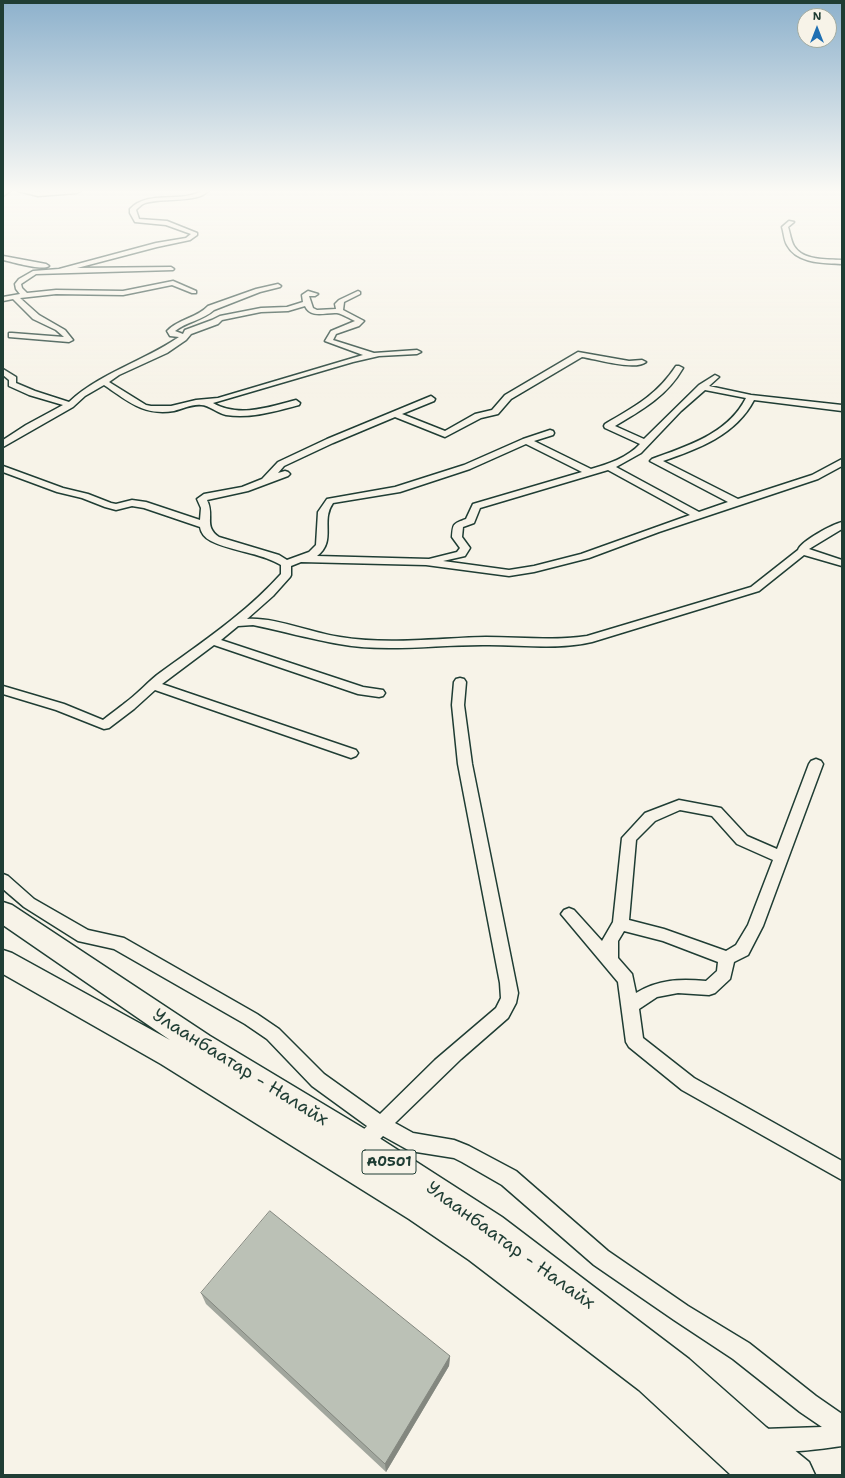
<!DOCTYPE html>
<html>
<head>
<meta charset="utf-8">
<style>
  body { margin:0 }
  #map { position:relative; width:845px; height:1478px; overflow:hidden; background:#f7f3e8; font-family:"Shantell Sans",sans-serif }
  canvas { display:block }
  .frame { position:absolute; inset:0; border:4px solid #1f3d34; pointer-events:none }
  .north { position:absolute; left:797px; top:8px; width:40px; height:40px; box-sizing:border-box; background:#f7f3e8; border:1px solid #a1aaa0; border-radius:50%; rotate:0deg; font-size:11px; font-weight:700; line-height:16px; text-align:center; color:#1f3d34 }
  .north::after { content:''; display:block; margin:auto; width:14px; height:18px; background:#1f6fb2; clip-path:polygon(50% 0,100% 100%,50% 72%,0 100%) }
</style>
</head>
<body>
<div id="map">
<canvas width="845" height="1478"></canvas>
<div class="frame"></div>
<div class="north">N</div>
</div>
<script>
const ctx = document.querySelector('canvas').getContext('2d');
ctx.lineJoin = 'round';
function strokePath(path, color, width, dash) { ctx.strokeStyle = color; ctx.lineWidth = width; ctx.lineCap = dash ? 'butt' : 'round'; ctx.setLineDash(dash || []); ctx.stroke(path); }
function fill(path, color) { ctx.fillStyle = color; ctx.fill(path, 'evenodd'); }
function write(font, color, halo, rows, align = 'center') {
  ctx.font = font + ' "Shantell Sans",sans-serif'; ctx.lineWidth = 3.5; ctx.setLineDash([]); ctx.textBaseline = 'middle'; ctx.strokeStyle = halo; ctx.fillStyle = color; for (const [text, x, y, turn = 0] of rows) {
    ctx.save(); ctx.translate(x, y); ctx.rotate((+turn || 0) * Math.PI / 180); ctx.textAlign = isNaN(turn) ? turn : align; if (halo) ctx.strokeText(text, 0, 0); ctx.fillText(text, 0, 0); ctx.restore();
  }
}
const minor = new Path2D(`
  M3,191H10L3,196Z
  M18,191L38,192L80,191L77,193L38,196Z
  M202,191H208C197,204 158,197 143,204C141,205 138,208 136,210L139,219L167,221L197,233V235L190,240L157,247L77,268L171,267L174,269L173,270L36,274L21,284L22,288L27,293L56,290L123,291L173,281L196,291V293H192L172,285L123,295L56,294L20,298L39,315L65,330L73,340L69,342L9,337V333H12L64,337L56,330L33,319L13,299L3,301V297L20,294L16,289L15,284L19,279L33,271L59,269L156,243L186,238L191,234L166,225L135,222L130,213V209C148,190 180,203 202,191Z
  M789,221L794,222L788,227C790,233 791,241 794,246C803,261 827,259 842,260V264C824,263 797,264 787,245C784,240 784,233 782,227Z
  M3,256L46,264L49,266C42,271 13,262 3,260Z
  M278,284L281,286L280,287L260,292L214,310C203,320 186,322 175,331L183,334L185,330L212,320L220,316L261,308L287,307L303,302L302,295L308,291L318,294L315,296H309L313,308L317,310L336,309L335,304L339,300L358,291L360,292V294L344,302L343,310L364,321L359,326L336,334L333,340L374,353L417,350L421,352L417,354L379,356L353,362L213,403C239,418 269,407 296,400L300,403L299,405C276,411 251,419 226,415C217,413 209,405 201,405C192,404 182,409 174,411C143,416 128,401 104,385L85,396L73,407L3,447V440L26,425L63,405L29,395L9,386V380L3,375V369L16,377V383L35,391L69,402C100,373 144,361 179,337L170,336L167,331C178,319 197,318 208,306L256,289ZM305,306C311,319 326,312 337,313C343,314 350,319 355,321L331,331L325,341L363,355L218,398L196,400L171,406H151L146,405L109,382L119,375L167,353L186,340L191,334L218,324L222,320L261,312L288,311Z
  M578,352L629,361L642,360L646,362C635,371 596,359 582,357L511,399L498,414L481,418L445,437L395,417L333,443L284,466L278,473L285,471L288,472L290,474L288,476L248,491L207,500C215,516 203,526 219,537L279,555L287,560L309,552L316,545L318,512L327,499L395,487L464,465L523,439L550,430L553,431L554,433L553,435L534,441L591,469C608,464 627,458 640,444L605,428L604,426L605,424C634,407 657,395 676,366H679L683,368C667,396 642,410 615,426L644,439L699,385L715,375L719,377L709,386L751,395L842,405V411L754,400C736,435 698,449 663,461L738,499L812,475L842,459V466L818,479L659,532L589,558L534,572L509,576L426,565L301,562L291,566V575L290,577L273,596L247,619C276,617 311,633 340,637C388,645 438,638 486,637C520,637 553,641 587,636L751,587L798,550C801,541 833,524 842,522V529L809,549L842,560V566L804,555L759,591L592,642C558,650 523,645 489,645C440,644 388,653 339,644C310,639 282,631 253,625L238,626L221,640L363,687L383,690L385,693L383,696L379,697L358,694L214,645L162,684L356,750L358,753L356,756L351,758L155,690L134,709L109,728L104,729L56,710L3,694V686L64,704L103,720C110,714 118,709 125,703C136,695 146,684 157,675C201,643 245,614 281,574V565C259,552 233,552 211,541C205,538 201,533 200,527L144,508L132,506L116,510L105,507L82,498L57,492L3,472V466L63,488L88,494L111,503L116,504L132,500L146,502L200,520L201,508L197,499L204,494L242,487L262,479L278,462L327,439L431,396L435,399L434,401L402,414L445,431L475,414L492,410L505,395ZM705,390L746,398C728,434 687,446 652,459L650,461L728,502L699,512L616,467L641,453L681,411ZM526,444L582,472L473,504L466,519C453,524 453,523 452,537L460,548L457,552L429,559L317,556C337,541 320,521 333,503L400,492L470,469ZM608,470L690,515L581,554L534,566L509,570L443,561L465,556L470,548L462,537L463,527L474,523L480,508Z
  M460,678L464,679L466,682L464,705L472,764L516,983L518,993L516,1003L508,1018L461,1059L395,1123L413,1133L454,1140L469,1146L516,1171L608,1251L688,1306L749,1343L816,1396L842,1414V1446C820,1449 776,1456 756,1448L753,1440L756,1432L764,1429L822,1427L800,1412L733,1359L674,1320L594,1265L502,1185L462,1162L454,1158L410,1151L383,1136L369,1150L362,1153L355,1150L353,1144L355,1138L367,1126L312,1086L267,1039L245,1024L114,949L78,941L24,907L3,889V874L8,876L34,899L88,930L124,938L257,1014L279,1029L324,1074L380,1114L435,1060L496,1008L501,998L500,983L458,764L452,705L454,682L456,679Z
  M816,759L821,761L823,764L763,926L748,955L734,962L730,979L715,993L709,995L678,993L657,997L639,1009L643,1038L694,1078L842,1161V1180L682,1090L629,1047L626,1042L618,982L561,914L564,910L569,908L574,910L602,941L613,922L622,838L645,813L679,800L716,807L721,808L747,836L777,849L809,764L811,761ZM680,810L712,816L737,844L773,860L748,925L736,945L726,951L664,929L629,920L636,840L655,821ZM624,931L663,941L718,962L717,971L706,981C680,979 659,979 636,993L632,974L618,958V941Z`);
const trunk = new Path2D(`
  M3,902L12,905L210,1036L373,1134L502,1217L689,1359L766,1427L809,1462L815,1475H731L639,1390L469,1260L409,1219L161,1064L3,974V950L12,953L170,1040L3,925Z`);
strokePath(minor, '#1f3d34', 3);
strokePath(trunk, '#1f3d34', 3);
fill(minor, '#f7f3e8');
fill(trunk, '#f7f3e8');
fill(new Path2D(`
  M201,1293L450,1356L449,1366L386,1472L206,1304Z`), '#a1a69d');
fill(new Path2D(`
  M450,1356L449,1366L386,1472L385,1464Z`), '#83877f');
const building = new Path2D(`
  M270,1211L450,1356L385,1464L201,1293Z`);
fill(building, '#bbc1b6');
strokePath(building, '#83877f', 1);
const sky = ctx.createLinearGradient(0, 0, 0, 398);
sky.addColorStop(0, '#8db1cc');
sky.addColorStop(0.48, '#fbfaf5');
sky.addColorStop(1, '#fbfaf500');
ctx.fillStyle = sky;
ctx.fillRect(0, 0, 845, 398);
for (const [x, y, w] of [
  [389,1162,54]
]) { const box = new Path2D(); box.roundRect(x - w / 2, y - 12, w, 24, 3); ctx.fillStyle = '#f7f3e8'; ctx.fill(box); strokePath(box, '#1f3d34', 1); }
write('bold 14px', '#1f3d34', null, [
  ["A0501",389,1162]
]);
write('18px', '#1f3d34', '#f7f3e8', [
  ["Улаанбаатар - Налайх",240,1068,32],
  ["Улаанбаатар - Налайх",510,1246,36]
]);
</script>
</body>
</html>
